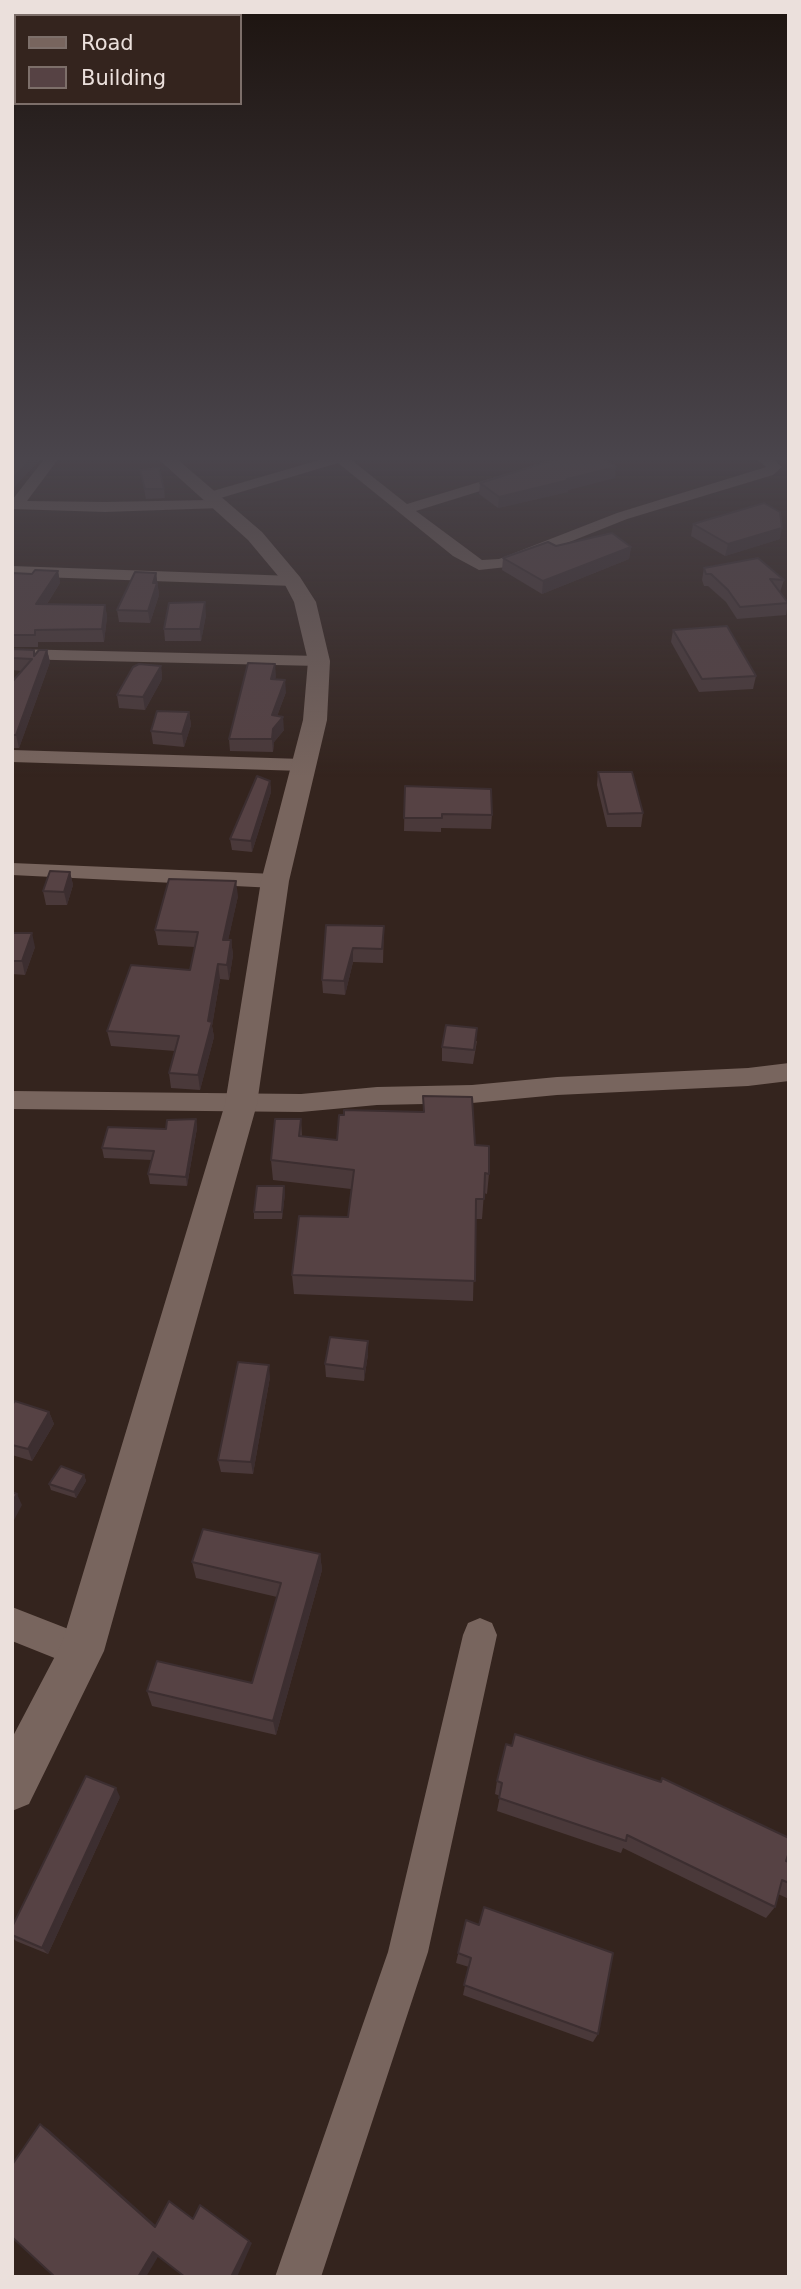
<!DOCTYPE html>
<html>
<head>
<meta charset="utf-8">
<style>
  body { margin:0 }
  #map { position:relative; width:801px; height:2289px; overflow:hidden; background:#34241e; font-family:"DejaVu Sans",sans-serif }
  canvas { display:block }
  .frame { position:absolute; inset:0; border:14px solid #ebe0dc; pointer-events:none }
  .legend { position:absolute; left:14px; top:14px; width:228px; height:91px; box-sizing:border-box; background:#34241e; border:2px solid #7d6f6a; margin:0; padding:9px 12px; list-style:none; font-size:21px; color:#ebe0dc }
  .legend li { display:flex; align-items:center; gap:14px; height:35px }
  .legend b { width:35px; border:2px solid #7d6f6a }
</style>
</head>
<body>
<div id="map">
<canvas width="801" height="2289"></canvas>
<div class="frame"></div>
<ul class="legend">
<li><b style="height:9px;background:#78655e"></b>Road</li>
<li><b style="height:19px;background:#564244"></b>Building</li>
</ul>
</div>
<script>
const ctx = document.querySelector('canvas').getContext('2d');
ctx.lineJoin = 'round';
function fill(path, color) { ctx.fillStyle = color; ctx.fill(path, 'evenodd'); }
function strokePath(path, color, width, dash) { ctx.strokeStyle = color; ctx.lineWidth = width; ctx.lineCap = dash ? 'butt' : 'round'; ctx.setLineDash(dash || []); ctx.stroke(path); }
fill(new Path2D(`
  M45,458H59L27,501L105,502L209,500L204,496L206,493L326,458H349L407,504L558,458H579L577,461L416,511L482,560L499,559L617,513L766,467L756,458H772L782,467L773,475L627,519L507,567L479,570L453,556L338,463L214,500L226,501L228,504L221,508L105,512L12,509V500Z
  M12,566L293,576L301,581L293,586L12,576Z
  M12,649L319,656L328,661L319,666L12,659Z
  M12,750L303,759L313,765L303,771L12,762Z
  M12,863L275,874L283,876L286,881L283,886L275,888L12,875Z
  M789,1063V1081L748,1086L557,1095L472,1103L377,1105L301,1112L12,1109V1091L301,1094L377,1087L472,1085L557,1077L748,1068Z
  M12,1607L94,1639L100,1651L94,1663L82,1669L12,1641Z
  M480,1618L492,1623L497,1635L428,1952L321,2277H275L388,1952L463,1635L468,1623Z`), '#78655e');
fill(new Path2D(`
  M157,458H176L262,532L300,577L316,602L330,661L327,720L289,881L257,1104L104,1651L29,1804L12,1811V1738L62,1643L225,1104L261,881L303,720L308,661L294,602L284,583L248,540Z`), '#78655e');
fill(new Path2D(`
  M140,470L164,489L165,498L146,499Z
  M615,478L568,490V492L498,508L479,494L480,483Z
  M693,524L780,539L725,556L691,536Z
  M556,546L631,547L629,559L542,594L502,570L503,558Z
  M704,568L784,580L780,592L788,603L786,615L737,619L726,602L708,586H704L702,580Z
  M58,571L60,583L47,604L105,605L107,617L104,642H38V647H12V573L32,574Z
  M156,573L159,595L150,623L119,622L117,610Z
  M206,615L201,641H165L164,629Z
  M673,630L756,676L753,689L699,692L671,642Z
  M12,649L35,655L47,650L50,662L19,748H12V682L22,671L12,670Z
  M161,666L162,679L145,710L119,708L117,695Z
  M276,676L275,679L286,692L277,716L284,730L274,742L273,752L230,751L229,739Z
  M189,712L191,725L184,747L153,744L151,731Z
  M598,772L643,813L641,827H607L597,785Z
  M270,781L271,792L252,852L232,850L230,839Z
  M405,786L492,815L491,829L441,828V832L404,831Z
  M70,872L73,885L67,905H46L43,891Z
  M238,896L228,940H231L233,955L229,980L220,979L212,1026L214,1037L200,1090L171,1088L169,1073L175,1051L111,1046L107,1031L190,970L195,947L158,945L155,930Z
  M326,925L384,926L383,963L353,962L345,995L323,993L322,980Z
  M12,933L35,947L25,975L12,974Z
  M477,1041L473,1064L442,1061V1047Z
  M196,1119L197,1128L187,1186L150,1184L148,1174L152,1160L104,1158L102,1148Z
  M301,1119L302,1136L337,1140L475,1145L489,1174L487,1194L484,1193L482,1219H475L473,1301L294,1294L292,1275L348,1217L351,1189L273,1180L271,1160Z
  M284,1186L285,1193L282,1219H254V1212Z
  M368,1354L364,1381L326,1377L325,1364Z
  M270,1377L253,1474L221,1472L218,1460Z
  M12,1405L49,1412L54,1424L32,1461L12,1455Z
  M84,1475L86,1481L76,1498L51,1490L49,1484Z
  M320,1554L322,1570L276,1735L152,1706L147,1691L252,1683L277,1597L196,1578L192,1562Z
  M497,1781L786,1861L789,1862V1899L778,1894L775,1907L766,1918L623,1848L621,1853L497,1811L500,1796L495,1794Z
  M120,1797L48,1954L16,1941L12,1937V1927Z
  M466,1920L598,2034L593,2042L463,1995L469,1967L456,1963Z`), '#4a393a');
fill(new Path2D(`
  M32,458H42L12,490V479Z
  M664,458H677L663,461Z
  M616,467L615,478L568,490V492L498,508L499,497Z
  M782,528L780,539L725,556L728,544Z
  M631,547L629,559L542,594L543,581Z
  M58,571L60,583L39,616L36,604Z
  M156,573L159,595L150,623L148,611L153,583Z
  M205,602L206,615L201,641L200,629Z
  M105,605L107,617L104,642L102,629Z
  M47,650L50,662L19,748L16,735Z
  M275,664L276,676L272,691L271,679Z
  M161,666L162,679L145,710L143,697Z
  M285,680L286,692L273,727L272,715Z
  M189,712L191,725L184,747L182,734Z
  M283,717L284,730L274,742L273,752L272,739L273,729Z
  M270,781L271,792L252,852L251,841Z
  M70,872L73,885L67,905L64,892Z
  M236,881L238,896L225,955L223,940Z
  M32,933L35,947L25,975L22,961Z
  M231,940L233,955L229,980L227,965Z
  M353,948V962L345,995L344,981Z
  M218,964L220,979L212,1026L214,1037L200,1090L198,1075Z
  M196,1119L197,1128L187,1186L186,1177Z
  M284,1186L285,1193L282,1219V1212Z
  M368,1341V1354L364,1381V1369Z
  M269,1365L270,1377L253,1474L251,1462Z
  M49,1412L54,1424L32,1461L28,1449Z
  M84,1475L86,1481L76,1498L74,1492Z
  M17,1494L22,1505L12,1524V1502Z
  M320,1554L322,1570L276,1735L273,1721Z
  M116,1788L120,1797L48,1954L42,1948Z
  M40,2124L48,2129L161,2230L155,2227Z
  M205,2208L252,2243L237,2277H231Z
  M153,2252L159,2255L146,2277H138Z`), '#3c2e30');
const building = new Path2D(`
  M15,458H32L12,479V462Z
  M560,458H602L616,467L567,479L569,480L499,497L480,483Z
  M159,468L164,489H145L140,470Z
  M764,503L780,512L782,528L728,544L693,524Z
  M612,533L631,547L543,581L503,558L548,542L556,546Z
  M758,558L784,580L770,579L788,603L740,607L728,590L711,574H706L704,568Z
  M35,570L58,571L36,604L105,605L102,629L35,630V635H12V573L32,574Z
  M135,572L156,573L153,583H157L148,611L117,610Z
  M205,602L200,629H164L169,603Z
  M727,626L756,676L702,679L673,630Z
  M12,649L34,650V656L39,650H47L16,735H12V682L32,659L12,658Z
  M248,663L275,664L271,679L285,680L272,715L283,717L273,729L272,739H229Z
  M139,664L161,666L143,697L117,695L133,667Z
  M157,711L189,712L182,734L151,731Z
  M598,772H632L643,813L608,814Z
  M257,776L270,781L251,841L230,839Z
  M405,786L491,789L492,815L442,814V818H404Z
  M50,871L70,872L64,892L43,891Z
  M169,879L236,881L223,940H231L227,965L218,964L208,1021L212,1022L198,1075L169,1073L179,1036L107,1031L131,965L190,970L198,932L155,930Z
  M326,925L384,926L382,949L353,948L344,981L322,980Z
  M12,933H32L22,961H12Z
  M446,1025L477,1028L474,1050L442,1047Z
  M423,1096L472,1097L475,1145L489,1146V1174L485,1173L484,1199H476L475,1281L292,1275L299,1216L348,1217L354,1170L271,1160L275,1119H301L299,1136L337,1140L339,1115H344V1110L424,1112Z
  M196,1119L186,1177L148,1174L154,1151L102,1148L108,1127L166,1129L167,1120Z
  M257,1186H284L282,1212H254Z
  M330,1337L368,1341L364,1369L325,1364Z
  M238,1362L269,1365L251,1462L218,1460Z
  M15,1401L49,1412L28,1449L12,1445V1405Z
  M61,1466L84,1475L74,1492L49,1484Z
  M12,1492L17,1494L12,1502Z
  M203,1529L320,1554L273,1721L147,1691L157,1661L252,1683L281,1583L192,1562Z
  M515,1734L661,1782L662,1778L789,1838V1852L786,1861L789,1862V1883L782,1880L775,1907L627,1835L626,1841L499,1798L502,1783L497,1781L506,1744L512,1746Z
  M86,1776L116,1788L42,1948L12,1935V1927Z
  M484,1907L613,1953L598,2034L464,1985L471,1958L458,1953L466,1920L479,1925Z
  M40,2124L155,2227L169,2201L193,2219L200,2205L249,2241L231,2277H185L153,2252L138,2277H55L12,2237V2165Z`);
fill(building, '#564244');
strokePath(building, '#3c2e30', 2);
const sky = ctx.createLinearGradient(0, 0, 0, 778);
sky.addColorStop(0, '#1d1410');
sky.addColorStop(0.59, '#4a454c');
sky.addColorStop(1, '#4a454c00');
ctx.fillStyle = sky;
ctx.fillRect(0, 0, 801, 778);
</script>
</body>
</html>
